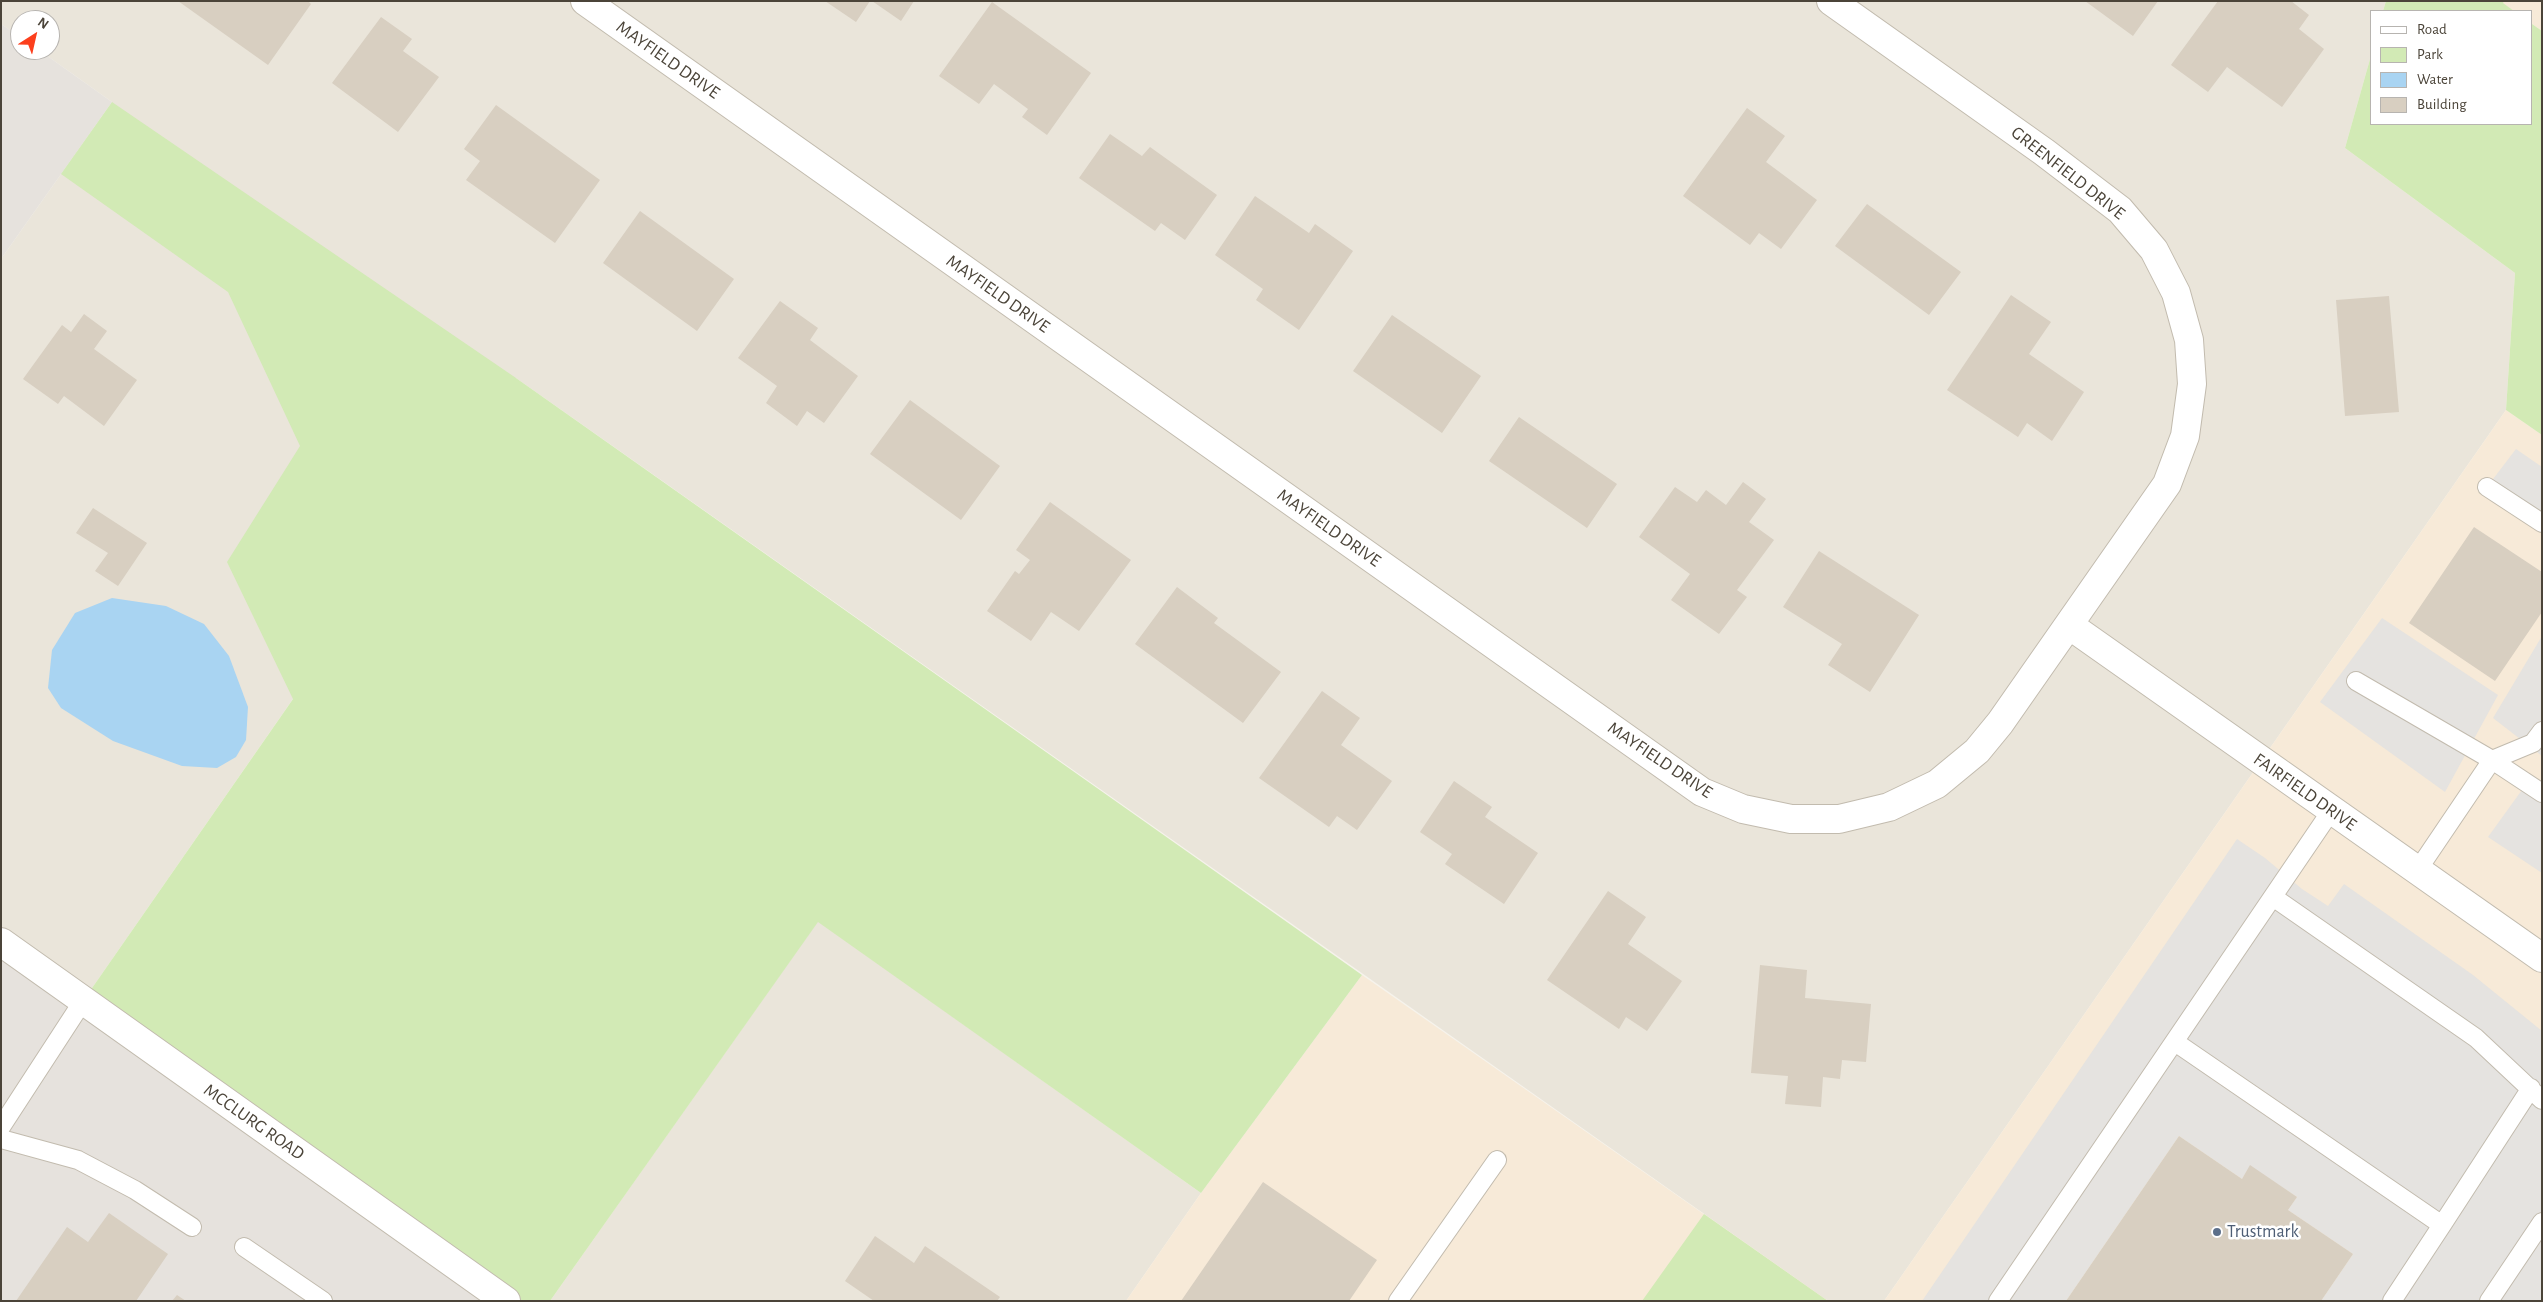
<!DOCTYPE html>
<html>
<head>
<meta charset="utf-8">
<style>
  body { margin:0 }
  #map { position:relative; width:2543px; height:1302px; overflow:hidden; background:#f6f3ec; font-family:"Alegreya Sans",sans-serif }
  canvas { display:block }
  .frame { position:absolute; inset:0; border:2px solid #4b4439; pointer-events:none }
  .legend { position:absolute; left:2370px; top:10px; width:162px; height:115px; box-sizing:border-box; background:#fff; border:1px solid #b7b4b0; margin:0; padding:6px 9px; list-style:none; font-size:15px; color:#4b4439 }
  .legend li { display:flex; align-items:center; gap:10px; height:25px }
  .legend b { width:25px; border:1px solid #b7b4b0 }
  .north { position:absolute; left:10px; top:10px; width:50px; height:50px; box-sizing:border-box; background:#fff; border:1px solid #b7b4b0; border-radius:50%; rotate:35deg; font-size:14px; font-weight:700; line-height:20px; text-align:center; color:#4b4439 }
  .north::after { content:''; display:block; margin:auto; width:18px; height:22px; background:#fc3f1d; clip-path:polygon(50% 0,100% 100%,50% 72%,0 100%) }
</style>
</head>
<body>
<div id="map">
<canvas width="2543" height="1302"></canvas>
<div class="frame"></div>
<ul class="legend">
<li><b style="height:6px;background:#fff"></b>Road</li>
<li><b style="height:14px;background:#d2eab5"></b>Park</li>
<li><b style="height:14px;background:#a9d4f2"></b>Water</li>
<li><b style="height:14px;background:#d8cfc1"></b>Building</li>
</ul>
<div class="north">N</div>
</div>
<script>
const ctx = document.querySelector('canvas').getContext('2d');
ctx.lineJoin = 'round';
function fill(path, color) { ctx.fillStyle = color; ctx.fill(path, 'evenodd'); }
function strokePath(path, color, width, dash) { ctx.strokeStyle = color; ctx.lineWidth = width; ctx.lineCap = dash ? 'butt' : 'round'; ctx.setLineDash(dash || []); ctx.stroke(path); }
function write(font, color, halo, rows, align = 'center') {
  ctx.font = font + ' "Alegreya Sans",sans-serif'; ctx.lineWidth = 5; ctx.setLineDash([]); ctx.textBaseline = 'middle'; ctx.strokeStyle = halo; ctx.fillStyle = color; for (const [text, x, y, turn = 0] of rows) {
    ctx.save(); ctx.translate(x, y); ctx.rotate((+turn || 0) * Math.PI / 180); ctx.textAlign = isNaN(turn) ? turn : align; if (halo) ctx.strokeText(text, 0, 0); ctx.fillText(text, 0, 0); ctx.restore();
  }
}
fill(new Path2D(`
  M1,1H2386L2383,11H2372V52L2345,148L2515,273L2506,410L1884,1301H1828L516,378L83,1001L1,942V259L112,102L39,50H50V20H20V37L1,24Z
  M818,921L1201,1193L1126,1301H550Z`), '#eae5da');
fill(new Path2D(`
  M2504,1H2542V31L2532,24V11H2514L2502,3Z
  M2506,410L2542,435V1301H1884Z
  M1362,975L1828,1301H1126L1201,1193Z`), '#f7ead8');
fill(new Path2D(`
  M1,24L20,37V50H39L112,102L1,259Z
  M1,942L506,1301H1Z`), '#e6e2dd');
fill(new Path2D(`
  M2386,1H2504L2503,3L2514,11H2383Z
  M2532,24L2542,31V435L2506,410L2515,273L2345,148L2372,52V124H2532Z
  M112,102L516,378L1362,975L1201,1193L818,922L550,1301H506L83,1001L293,699L227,562L300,446L228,292L61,174Z
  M1704,1214L1828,1301H1642Z`), '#d2eab5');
fill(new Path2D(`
  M2516,449L2542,467V523L2487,487Z
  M2382,618L2498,695L2445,792L2320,702Z
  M2542,636V756L2493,718Z
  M2527,783L2542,793V873L2488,837Z
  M2237,839L2265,858L2302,889L2328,906L2344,884L2473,975L2542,1031V1301H2321L2353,1254L2288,1210L2297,1197L2250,1166L2242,1179L2179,1136L2066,1301H1922Z`), '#e5e3e0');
fill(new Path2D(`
  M112,598L166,606L204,624L229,656L248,707L246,740L236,757L217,768L182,766L113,741L61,708L48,688L52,650L75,613Z`), '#a9d4f2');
fill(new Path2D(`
  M178,1H308L311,4L268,65Z
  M825,1H870L856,22Z
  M872,1H914L901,21Z
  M2085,1H2158L2133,36Z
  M2218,1H2291L2309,15L2299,29L2324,49L2282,107L2227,67L2208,92L2171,65Z
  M992,2L1091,73L1047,135L1022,117L1028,109L994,84L979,104L939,76Z
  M381,17L412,39L403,51L439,77L398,132L332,83Z
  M496,105L600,180L555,243L466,180L480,161L464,149Z
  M1747,108L1785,136L1766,162L1817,200L1781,249L1759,233L1750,245L1683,196Z
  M1110,134L1142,156L1150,147L1217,195L1185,240L1161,223L1155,231L1079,178Z
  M1255,196L1309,233L1315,224L1353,251L1299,330L1256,300L1263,289L1215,255Z
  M1867,204L1961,272L1929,315L1835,246Z
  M640,211L734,279L697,331L603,263Z
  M2011,295L2051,322L2029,354L2084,392L2052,441L2027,423L2018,437L1947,390Z
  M2389,296L2399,412L2345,416L2336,300Z
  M780,301L818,328L810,340L858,376L824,423L807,411L797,426L766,403L777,386L738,358Z
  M84,314L107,331L94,349L137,380L104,426L64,396L58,404L23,379L62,325L71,332Z
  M1392,315L1481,376L1442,433L1353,371Z
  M910,400L1000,466L961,520L870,454Z
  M1519,417L1617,484L1587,528L1489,461Z
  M1743,482L1766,499L1749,522L1774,540L1737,590L1747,597L1719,634L1671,600L1690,574L1639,537L1675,487L1697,502L1706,490L1726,505Z
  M1050,502L1131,560L1079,631L1051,612L1031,641L987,611L1015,571L1019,574L1030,560L1016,550Z
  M93,508L147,543L118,586L95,571L108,553L76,533Z
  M2474,527L2542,572V612L2495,681L2409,623Z
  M1819,551L1919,615L1870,692L1828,665L1842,644L1783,607Z
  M1177,587L1218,618L1214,623L1281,672L1243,723L1135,644Z
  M1322,691L1360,718L1341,745L1392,781L1357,830L1337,816L1329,827L1259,778Z
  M1454,781L1492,807L1485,817L1538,853L1504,904L1445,864L1452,854L1420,832Z
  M1608,891L1646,917L1628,944L1682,981L1647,1031L1626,1017L1619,1029L1547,980Z
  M1760,965L1807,970L1805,998L1871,1004L1866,1062L1842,1060L1840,1079L1823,1077L1821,1107L1785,1104L1788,1076L1751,1073Z
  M2179,1136L2242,1179L2250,1165L2297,1197L2288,1210L2353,1254L2321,1301H2066Z
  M1263,1182L1377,1260L1349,1301H1181Z
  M109,1213L168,1254L136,1301H16L67,1227L88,1242Z
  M875,1236L914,1263L925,1246L1000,1297L997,1301H874L845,1281Z
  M177,1295L186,1301H172Z`), '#d8cfc1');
const service = new Path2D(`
  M2487,487L2542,523
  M2356,681L2492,760L2542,793
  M2417,871L2492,760L2533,743L2542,731
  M2273,897L2476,1038L2542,1100
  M2175,1042L2442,1225L2531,1088
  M1,1127L83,1001
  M1,1139L78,1160L135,1190L192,1227
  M244,1247L323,1301
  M1398,1301L1497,1160
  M1998,1301L2331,811
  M2392,1301L2442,1225
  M2489,1301L2542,1222`);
const minor = new Path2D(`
  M585,1L1702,792L1743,809L1791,819H1839L1889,807L1937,784L1977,751L2000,723L2167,484L2185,436L2192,384L2189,340L2176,293L2154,250L2120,210L2044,152L1831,1
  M2069,625L2542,958`);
const tertiary = new Path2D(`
  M1,942L506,1301`);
strokePath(service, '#c2bbae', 20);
strokePath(minor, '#c2bbae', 30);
strokePath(tertiary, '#c2bbae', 30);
strokePath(service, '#fff', 18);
strokePath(minor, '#fff', 28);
strokePath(tertiary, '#fff', 28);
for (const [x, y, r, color] of [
  [2217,1232,5,"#5c6f8a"]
]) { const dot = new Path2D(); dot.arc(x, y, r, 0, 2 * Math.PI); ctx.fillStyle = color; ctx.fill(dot); strokePath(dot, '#fff', 2); }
write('18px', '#4b4439', '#fff', [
  ["MAYFIELD DRIVE",668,60,35],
  ["GREENFIELD DRIVE",2068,173,38],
  ["MAYFIELD DRIVE",998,294,35],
  ["MAYFIELD DRIVE",1329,528,35],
  ["MAYFIELD DRIVE",1660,760,34],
  ["FAIRFIELD DRIVE",2305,792,35],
  ["MCCLURG ROAD",254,1122,35]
]);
write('18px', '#4e5e75', '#fff', [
  ["Trustmark",2227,1232]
], 'left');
</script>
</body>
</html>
